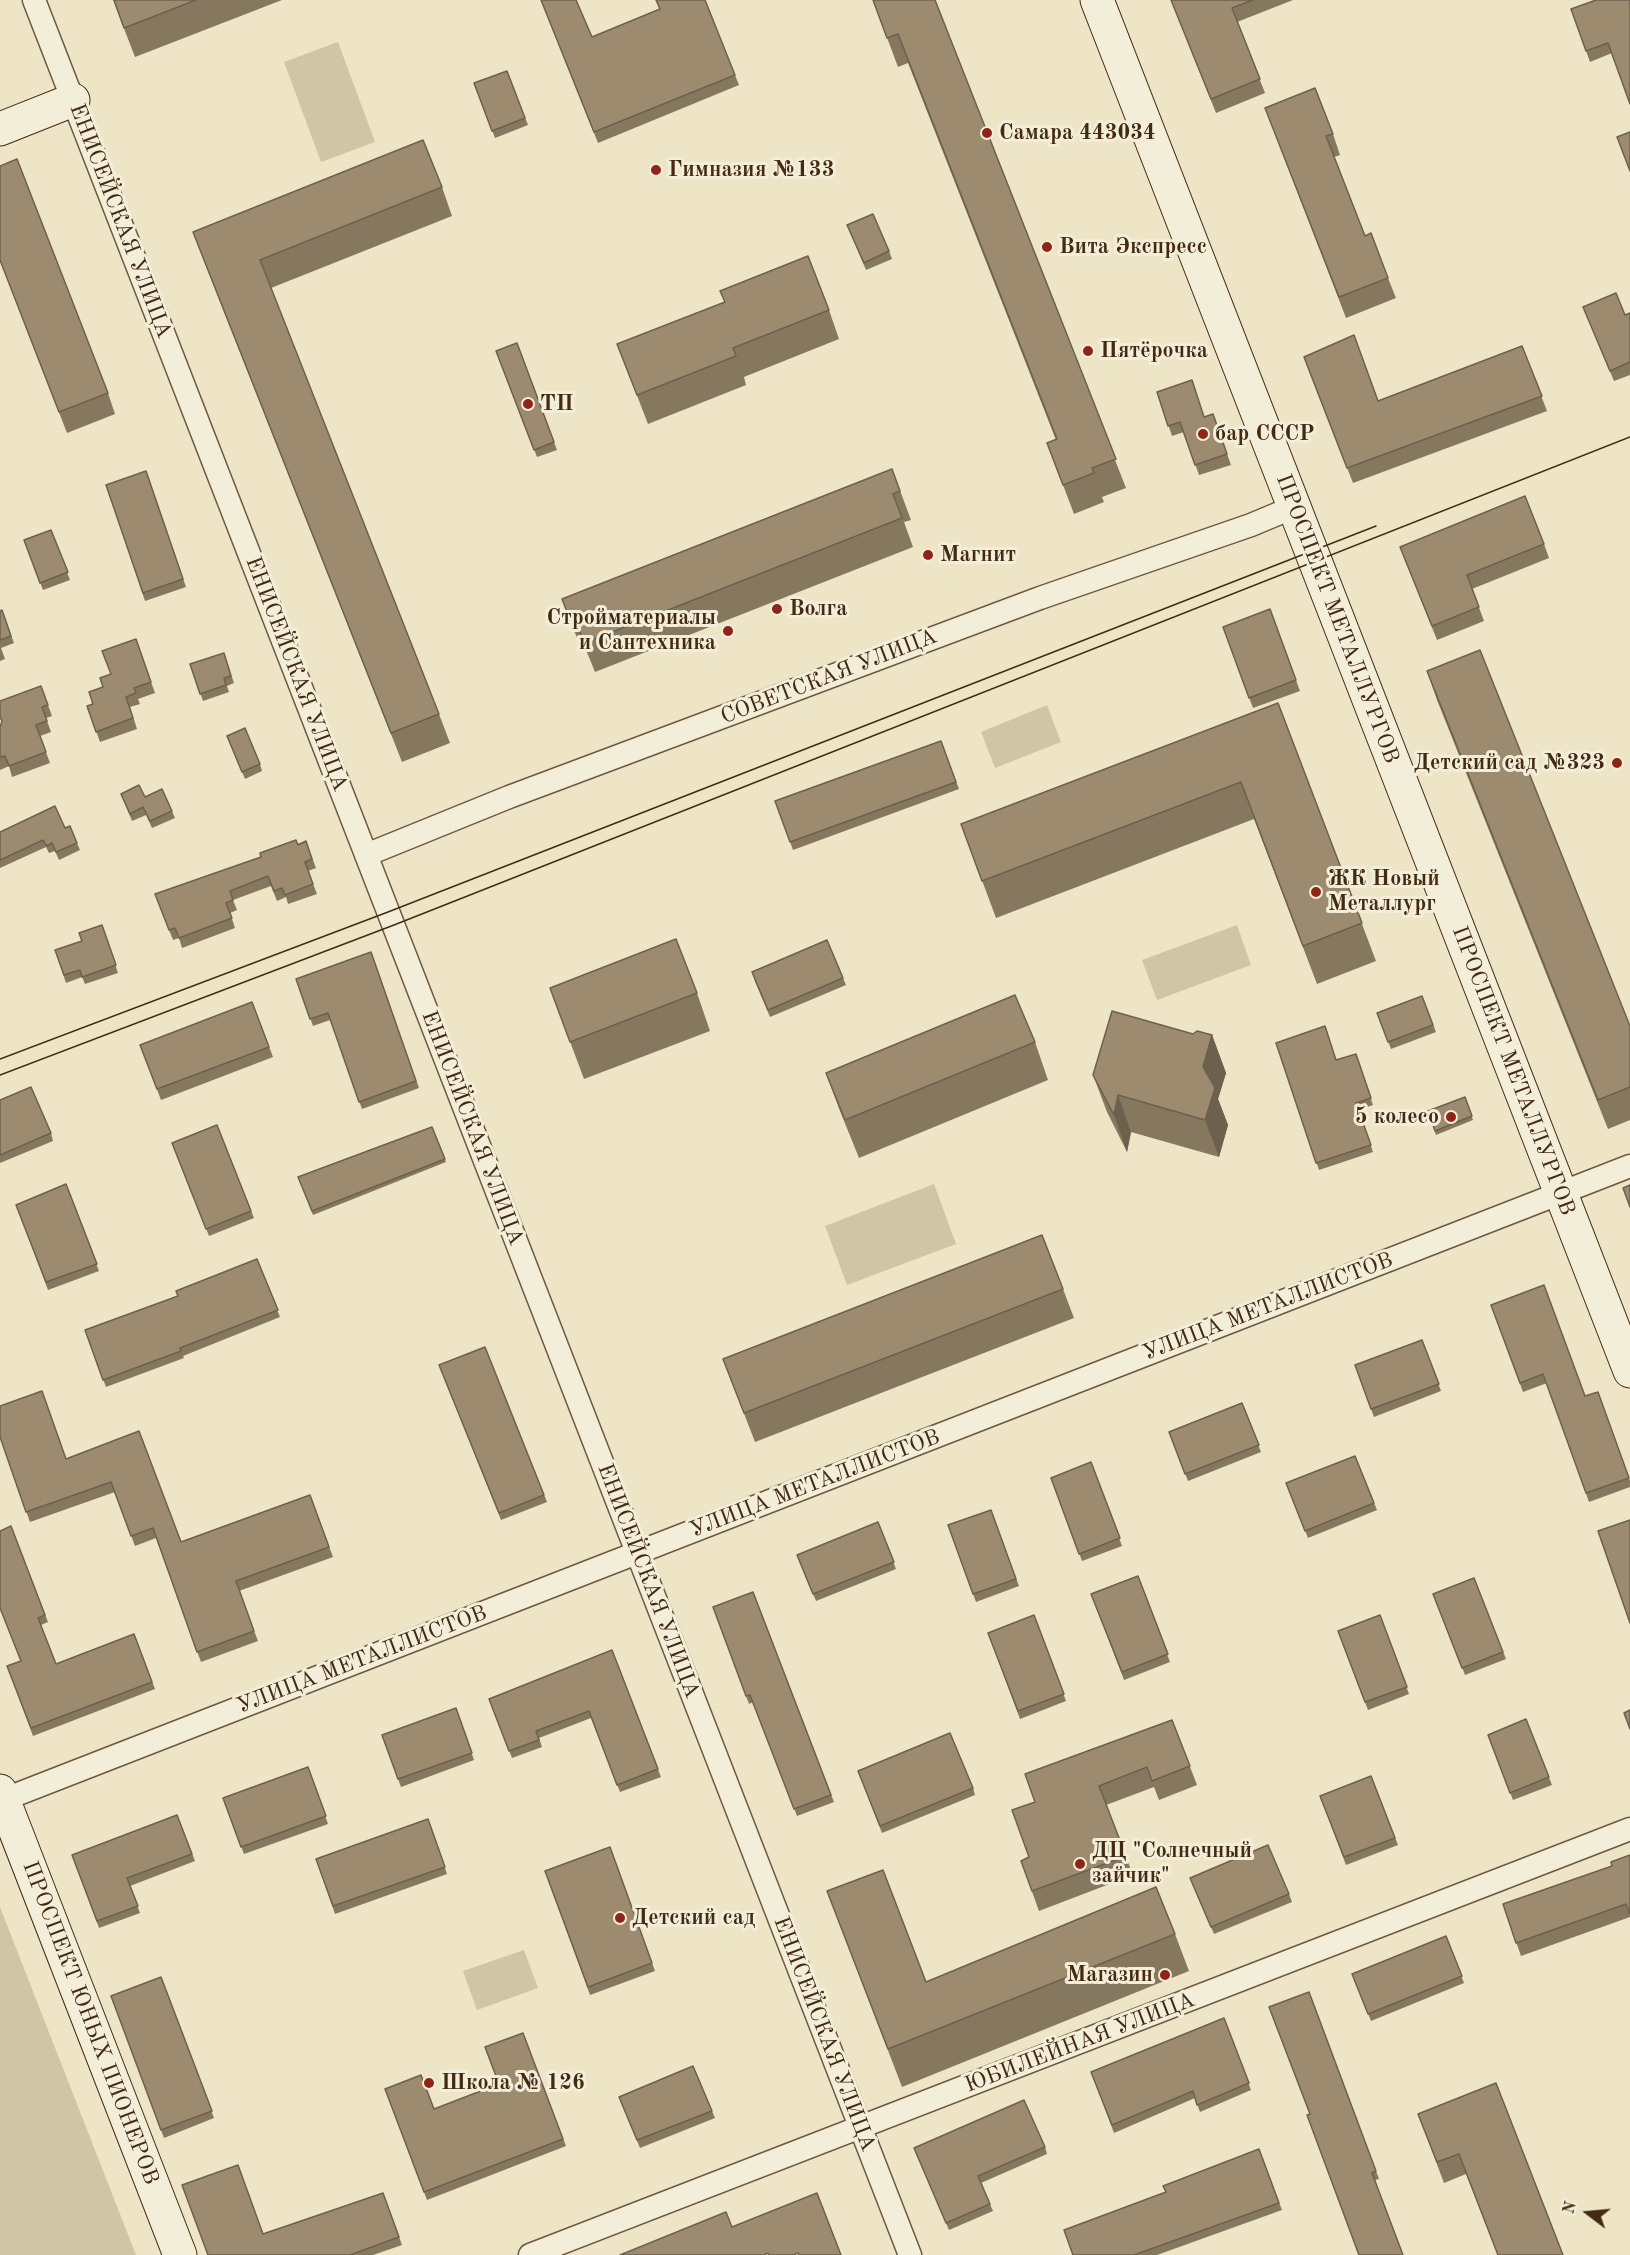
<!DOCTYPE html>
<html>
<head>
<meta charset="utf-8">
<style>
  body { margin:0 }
  #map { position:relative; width:1630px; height:2255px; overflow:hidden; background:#ede5c6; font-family:"Old Standard TT",serif }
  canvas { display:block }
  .north { position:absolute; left:1558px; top:2183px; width:60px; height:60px; -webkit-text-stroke:4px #f3eeda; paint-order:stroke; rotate:286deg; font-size:16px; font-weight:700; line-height:24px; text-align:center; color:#442a10 }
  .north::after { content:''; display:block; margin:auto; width:21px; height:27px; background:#442a10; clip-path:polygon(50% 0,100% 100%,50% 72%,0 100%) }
</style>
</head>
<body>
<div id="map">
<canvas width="1630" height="2255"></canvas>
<div class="north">N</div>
</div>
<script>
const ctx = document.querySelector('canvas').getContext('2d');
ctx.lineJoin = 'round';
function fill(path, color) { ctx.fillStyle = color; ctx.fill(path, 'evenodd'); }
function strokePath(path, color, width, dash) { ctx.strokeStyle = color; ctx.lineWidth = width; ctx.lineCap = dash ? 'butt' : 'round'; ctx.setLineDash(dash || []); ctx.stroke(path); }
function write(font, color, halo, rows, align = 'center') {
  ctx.font = font + ' "Old Standard TT",serif'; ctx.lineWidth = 6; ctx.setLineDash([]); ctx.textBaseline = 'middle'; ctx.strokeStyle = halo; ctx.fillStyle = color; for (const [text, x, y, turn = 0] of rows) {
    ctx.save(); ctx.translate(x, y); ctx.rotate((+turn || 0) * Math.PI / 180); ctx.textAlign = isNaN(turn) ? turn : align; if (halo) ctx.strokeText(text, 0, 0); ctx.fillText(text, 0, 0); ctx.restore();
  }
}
fill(new Path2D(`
  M338,42L375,142L321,162L284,62Z
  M1047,705L1061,742L995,768L981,732Z
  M1237,925L1251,965L1157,1000L1142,960Z
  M934,1184L956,1244L847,1285L825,1226Z
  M0,1907L136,2255H0Z
  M524,1950L538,1988L477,2010L463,1971Z`), '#d0c5a7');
const street = new Path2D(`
  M34,0L910,2255
  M366,855L509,797L1040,598L1251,525L1294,507
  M0,1801L1630,1166
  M530,2255L1630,1829`);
const secondary = new Path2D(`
  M1097,0L1630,1371
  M0,129L73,100
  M0,1791L180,2255`);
strokePath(street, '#6e593e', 25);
strokePath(secondary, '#442a10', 35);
strokePath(street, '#f3eeda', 22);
strokePath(secondary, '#f3eeda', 33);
strokePath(new Path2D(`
  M0,1059L388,912L1376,526
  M0,1075L394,925L1630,437`), '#442a10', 1.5);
fill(new Path2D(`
  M113,0H282L135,57Z
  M541,0L592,37L735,75L739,85L598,143Z
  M873,0H935L1126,488L1102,497L1104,502L1074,514L1047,443L1056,440L908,63L898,67Z
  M1171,0H1293L1237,22L1265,93L1216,113Z
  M1596,0L1612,53L1590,62L1571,9Z
  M507,71L528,125L495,138L474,83Z
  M1265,108L1333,134L1340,155L1334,157L1365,236L1388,278L1396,298L1346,318Z
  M0,166L108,393L115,414L67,433L0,261Z
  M442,187L452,216L271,288L439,714L450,743L402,762L204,261L193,232Z
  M847,225L889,251L892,259L866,270Z
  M1583,307L1625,315L1630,313V375L1614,381Z
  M829,310L839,339L744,377L746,385L648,424L617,344Z
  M517,343L557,450L537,457L496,351Z
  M1522,346L1547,411L1353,483L1309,371L1378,401Z
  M1157,392L1204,417L1213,414L1231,465L1199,475L1184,432L1172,436Z
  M892,469L911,520L904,522L913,547L595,672L586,650L582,651L562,599Z
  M146,471L186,587L145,601L106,485Z
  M51,530L70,580L43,590L24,540Z
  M1544,544L1549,558L1472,589L1484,621L1437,640L1400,547Z
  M1270,609L1300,691L1253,708L1223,627Z
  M2,610L14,643L1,648L5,659L0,661V611Z
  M136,639L155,693L138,699L140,704L130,707L137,729L100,742L87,706L93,704L111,674Z
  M224,653L234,683L227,686L229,692L203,701L190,664Z
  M1427,671L1630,1026V1120L1608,1129L1437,700Z
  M41,686L52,716L46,718L51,732L40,736L50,763L12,777L9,766L0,770V727Z
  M1278,703L1376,961L1317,984L1254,819L996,918L961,824Z
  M227,736L260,764L262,771L245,779Z
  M941,741L959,789L793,850L775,801Z
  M121,794L145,797L172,811L175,818L152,828L146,815L132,821Z
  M65,828L77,843L80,850L59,860L55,851L49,853L46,847L0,868V832Z
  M306,841L316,868L308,871L317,894L288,904L286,897L277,901L271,886L233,900L237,910L230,913L235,928L182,948L179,938L173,940L155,894Z
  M102,925L118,973L85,984L82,977L66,983L55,950L82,941Z
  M371,952L419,1088L362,1109L330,1020L313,1026L296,979Z
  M843,978L846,985L770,1017L754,979Z
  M550,988L697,993L710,1031L584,1079Z
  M1422,996L1436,1032L1391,1049L1377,1013Z
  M252,1002L273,1057L161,1100L140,1045Z
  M1193,1034L1212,1035L1226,1073L1218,1099L1228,1125L1219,1157L1131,1132L1127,1152L1107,1112L1093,1075Z
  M1035,1042L1048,1080L859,1158L840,1111L826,1073Z
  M1276,1043L1337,1060L1356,1054L1373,1105L1359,1110L1373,1152L1319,1170Z
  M1465,1097L1473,1120L1436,1135L1428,1111Z
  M0,1100L51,1133L53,1141L0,1163Z
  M217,1125L254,1218L209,1236L172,1143Z
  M432,1127L446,1162L313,1215L298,1177Z
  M66,1184L99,1271L48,1290L16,1205Z
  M257,1259L280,1317L183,1356L184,1358L106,1387L85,1330L178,1296Z
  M1063,1289L1074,1318L755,1442L723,1359Z
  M1491,1305L1585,1396L1598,1392L1630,1481V1487L1589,1502L1547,1383L1523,1392Z
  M1422,1340L1441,1391L1374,1417L1355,1365Z
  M485,1347L547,1502L501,1520L439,1365Z
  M1242,1403L1261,1452L1188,1481L1169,1432Z
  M139,1431L181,1542L310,1495L333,1557L239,1591L258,1641L201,1662L156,1538L135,1546L115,1492L30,1522L0,1437L66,1459Z
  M1355,1456L1377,1510L1308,1538L1286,1483Z
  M1091,1462L1122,1546L1082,1561L1051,1478Z
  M991,1510L1019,1586L976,1602L948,1525Z
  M878,1522L896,1569L816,1601L797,1555Z
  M11,1526L48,1622L41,1625L56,1664L134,1634L155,1689L33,1736L7,1666L20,1661Z
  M1138,1576L1170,1662L1124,1680L1091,1594Z
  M1474,1578L1506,1659L1465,1675L1433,1594Z
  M753,1592L834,1802L797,1816L753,1702L749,1704L713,1607Z
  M1034,1615L1066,1701L1020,1719L988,1633Z
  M1380,1615L1409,1694L1368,1710L1338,1631Z
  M612,1650L661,1777L620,1792L591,1718L539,1738L542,1747L512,1758L489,1699Z
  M456,1708L474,1760L401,1787L382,1735Z
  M1526,1719L1552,1785L1513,1800L1488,1735Z
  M1172,1720L1197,1785L1159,1800L1154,1787L1106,1805L1133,1875L1039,1911L1021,1861L1029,1857L1035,1802Z
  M308,1767L328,1824L244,1854L223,1798Z
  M858,1771L973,1788L975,1795L882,1833Z
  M1371,1776L1398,1845L1346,1865L1320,1796Z
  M177,1815L195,1861L130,1886L140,1913L99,1928L72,1855Z
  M428,1819L447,1874L335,1914L316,1859Z
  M610,1847L655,1971L590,1995L545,1871Z
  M1630,1855V1917L1521,1956L1503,1904L1612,1866Z
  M1193,1885L1289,1894L1292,1902L1214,1934Z
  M827,1891L926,1982L1175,1934L1189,1971L902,2087Z
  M1446,1936L1464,1983L1371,2021L1352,1974Z
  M161,1977L214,2118L164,2138L111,1996Z
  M1309,1992L1379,2179L1375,2180L1310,2114Z
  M1224,2018L1251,2090L1200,2112L1195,2098L1114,2133L1091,2072Z
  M523,2033L566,2146L427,2200L385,2089L434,2109L499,2084Z
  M693,2066L715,2118L640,2148L619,2097Z
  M1418,2114L1563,2255H1498L1466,2174L1444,2183Z
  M1045,2147L1047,2154L981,2183L993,2211L949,2230L914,2148Z
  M1259,2149L1282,2210L1157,2255H1073L1166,2192Z
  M383,2193L402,2245L373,2255H208L263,2234Z`), '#86785f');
fill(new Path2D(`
  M1212,1035L1226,1073L1218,1099L1228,1125L1219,1157L1205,1120L1203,1067Z
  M1118,1095L1131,1132L1127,1152L1114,1115Z`), '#6d614e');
const building = new Path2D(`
  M114,0H196L124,28Z
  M541,0H576L592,37L660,9L656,0H705L735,75L594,132Z
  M873,0H935L1116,459L1092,468L1094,473L1063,485L1047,443L1057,439L898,34L887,38Z
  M1171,0H1253L1232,8L1260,79L1211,99Z
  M1596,0H1630V104L1608,43L1586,51L1571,9Z
  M507,71L525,118L492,131L474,83Z
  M1315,88L1333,134L1326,136L1365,236L1371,233L1388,278L1339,297L1265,108Z
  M1630,132V171L1617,137Z
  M423,140L442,187L260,260L439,714L391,733L193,232Z
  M17,159L108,393L59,412L0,260V166Z
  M873,214L889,251L864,263L847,225Z
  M808,256L829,310L733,348L736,356L637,395L617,344L725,302L720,291Z
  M1616,293L1625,315L1630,313V362L1610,371L1583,307Z
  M1354,335L1378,401L1522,346L1542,396L1347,468L1304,357Z
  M517,343L554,442L534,450L496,351Z
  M1192,380L1204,417L1213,414L1227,454L1195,465L1180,422L1168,426L1157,392Z
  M892,469L900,491L893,494L902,518L584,643L576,621L571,622L562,599Z
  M146,471L183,579L143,593L106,485Z
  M1525,496L1544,544L1467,575L1479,607L1432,626L1400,547Z
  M51,530L68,572L40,583L24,540Z
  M1270,609L1296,680L1249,698L1223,627Z
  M2,610L11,636L0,640V611Z
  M136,639L151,682L134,688L136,693L126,697L133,718L96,732L87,706L93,704L89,692L103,687L100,678L111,674L102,651Z
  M1480,650L1630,1026V1087L1598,1100L1427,671Z
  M224,653L231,676L224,678L226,685L200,694L190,664Z
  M41,686L48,705L42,707L47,721L36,725L46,752L9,766L5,756L0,757V727L2,721L0,717V701Z
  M1278,703L1362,923L1303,946L1241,782L982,881L961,824Z
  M245,728L260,764L242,772L227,736Z
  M941,741L956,782L790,842L775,801Z
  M139,785L145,797L162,789L172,811L150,821L143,807L130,814L121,794Z
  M55,806L65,828L70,826L77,843L56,852L52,843L47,846L43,840L0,860V832Z
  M296,840L298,845L306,841L312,859L305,862L313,884L285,895L282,888L274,891L268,876L230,891L233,900L226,903L232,918L179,938L175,928L169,930L155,894L261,857L260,853Z
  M102,925L116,965L82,977L80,970L64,975L55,950L82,941L79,933Z
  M676,939L697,993L570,1042L550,988Z
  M827,940L843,978L768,1010L752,972Z
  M371,952L416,1081L359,1102L328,1013L310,1019L296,979Z
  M1015,995L1035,1042L845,1120L826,1073Z
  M1422,996L1433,1025L1388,1042L1377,1013Z
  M252,1002L269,1047L157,1089L140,1045Z
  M1112,1011L1193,1034L1197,1031L1212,1035L1203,1067L1215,1088L1205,1120L1118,1095L1114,1115L1093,1075Z
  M1325,1026L1336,1060L1356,1054L1371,1098L1356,1103L1371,1145L1316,1163L1276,1043Z
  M31,1087L51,1133L0,1155V1100Z
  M1465,1097L1472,1116L1435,1131L1428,1111Z
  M217,1125L251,1211L206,1229L172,1143Z
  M432,1127L445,1159L312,1211L298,1177Z
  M66,1184L97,1264L46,1282L16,1205Z
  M1630,1185V1207L1623,1188Z
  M1042,1235L1063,1289L744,1413L723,1359Z
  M257,1259L278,1310L180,1348L181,1351L103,1380L85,1330L178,1296L176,1291Z
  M1544,1285L1585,1396L1598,1392L1629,1478L1586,1493L1543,1374L1520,1383L1491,1305Z
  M1422,1340L1439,1384L1371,1409L1355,1365Z
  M485,1347L544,1495L499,1513L439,1365Z
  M42,1391L66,1459L139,1431L181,1542L310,1495L329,1547L236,1581L254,1631L197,1652L153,1528L131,1536L111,1482L26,1512L0,1437V1406Z
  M1242,1403L1259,1445L1185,1474L1169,1432Z
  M1355,1456L1374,1503L1305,1531L1286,1483Z
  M1091,1462L1120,1538L1079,1554L1051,1478Z
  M991,1510L1016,1579L973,1594L948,1525Z
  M1630,1520V1623L1598,1531Z
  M878,1522L894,1562L813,1594L797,1555Z
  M11,1526L45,1615L38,1618L56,1664L134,1634L152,1682L31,1728L7,1666L21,1661L0,1608V1531Z
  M1138,1576L1168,1654L1122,1672L1091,1594Z
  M1474,1578L1503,1652L1462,1668L1433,1594Z
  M753,1592L831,1795L794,1809L750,1695L746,1696L713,1607Z
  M1034,1615L1064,1694L1018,1711L988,1633Z
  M1380,1615L1407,1687L1365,1702L1338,1631Z
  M612,1650L658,1769L617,1785L589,1711L536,1731L539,1740L509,1751L489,1699Z
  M456,1708L472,1753L398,1779L382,1735Z
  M1630,1710V1729L1624,1713Z
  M1526,1719L1549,1777L1510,1793L1488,1735Z
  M1172,1720L1190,1766L1152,1781L1147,1767L1099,1786L1126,1856L1032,1891L1021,1861L1029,1857L1012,1810L1035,1802L1025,1774Z
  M950,1733L973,1788L880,1826L858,1771Z
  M308,1767L326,1816L241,1847L223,1798Z
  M1371,1776L1395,1838L1344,1857L1320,1796Z
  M177,1815L192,1854L127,1878L138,1906L97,1921L72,1855Z
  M428,1819L445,1867L333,1906L316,1859Z
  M1268,1845L1289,1894L1211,1927L1190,1878Z
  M610,1847L652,1963L588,1987L545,1871Z
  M1630,1855V1914L1626,1904L1516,1943L1503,1904L1612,1866L1611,1862Z
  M883,1870L926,1982L1156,1887L1175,1934L888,2049L827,1891Z
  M1446,1936L1462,1976L1368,2014L1352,1974Z
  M161,1977L212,2111L161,2130L111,1996Z
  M1309,1992L1376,2171L1372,2173L1403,2255H1359L1307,2115L1310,2114L1269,2007Z
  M1224,2018L1249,2083L1197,2105L1193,2091L1112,2125L1091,2072Z
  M523,2033L563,2139L424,2192L385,2089L421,2075L434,2109L499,2084L485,2047Z
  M693,2066L712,2111L637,2140L619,2097Z
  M1496,2083L1563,2255H1498L1459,2154L1437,2162L1418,2114Z
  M1024,2100L1045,2147L978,2176L990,2204L946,2223L914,2148Z
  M1259,2149L1279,2203L1134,2255H1073L1064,2230L1166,2192L1163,2186Z
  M238,2165L263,2234L383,2193L399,2237L350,2255H208L182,2185Z
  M817,2193L841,2255H799L798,2253L793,2255H769L768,2253L764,2255H620L726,2212L732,2227Z`);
fill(building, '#9c8b6f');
strokePath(building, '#6d614e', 1.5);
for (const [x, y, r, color] of [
  [987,133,6,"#8f2418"],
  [656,170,6,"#8f2418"],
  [1047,247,6,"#8f2418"],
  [1088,351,6,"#8f2418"],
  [528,404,6,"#8f2418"],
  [1203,434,6,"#8f2418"],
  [928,555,6,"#8f2418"],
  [777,609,6,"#8f2418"],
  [728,631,6,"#8f2418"],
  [1617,763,6,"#8f2418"],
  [1316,892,6,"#8f2418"],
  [1451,1117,6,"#8f2418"],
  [1080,1864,6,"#8f2418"],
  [620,1918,6,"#8f2418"],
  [1165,1975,6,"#8f2418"],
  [429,2083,6,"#8f2418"]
]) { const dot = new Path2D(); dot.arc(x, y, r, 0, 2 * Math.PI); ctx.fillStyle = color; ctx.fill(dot); strokePath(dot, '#f3eeda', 2); }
write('bold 22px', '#442a10', '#f3eeda', [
  ["Самара 443034",999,133],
  ["Гимназия №133",668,170],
  ["Вита Экспресс",1059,247],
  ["Пятёрочка",1100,351],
  ["ТП",540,404],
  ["бар СССР",1215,434],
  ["Магнит",940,555],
  ["Волга",789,609],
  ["Стройматериалы",716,618,"right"],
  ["и Сантехника",716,643,"right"],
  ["Детский сад №323",1605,763,"right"],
  ["ЖК Новый",1328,879],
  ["Металлург",1328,904],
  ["5 колесо",1439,1117,"right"],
  ["ДЦ \"Солнечный",1092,1851],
  ["зайчик\"",1092,1876],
  ["Детский сад",632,1918],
  ["Магазин",1153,1975,"right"],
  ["Школа № 126",441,2083]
], 'left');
write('22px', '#442a10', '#f3eeda', [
  ["ЕНИСЕЙСКАЯ УЛИЦА",120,221,69],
  ["ПРОСПЕКТ МЕТАЛЛУРГОВ",1337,619,69],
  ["ЕНИСЕЙСКАЯ УЛИЦА",296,674,69],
  ["СОВЕТСКАЯ УЛИЦА",829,677,-21],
  ["ПРОСПЕКТ МЕТАЛЛУРГОВ",1513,1071,69],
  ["ЕНИСЕЙСКАЯ УЛИЦА",472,1128,69],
  ["УЛИЦА МЕТАЛЛИСТОВ",1268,1307,-21],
  ["УЛИЦА МЕТАЛЛИСТОВ",815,1484,-21],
  ["ЕНИСЕЙСКАЯ УЛИЦА",648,1581,69],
  ["УЛИЦА МЕТАЛЛИСТОВ",362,1660,-21],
  ["ПРОСПЕКТ ЮНЫХ ПИОНЕРОВ",90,2023,69],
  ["ЕНИСЕЙСКАЯ УЛИЦА",824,2034,69],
  ["ЮБИЛЕЙНАЯ УЛИЦА",1080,2043,-21]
]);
</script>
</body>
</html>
